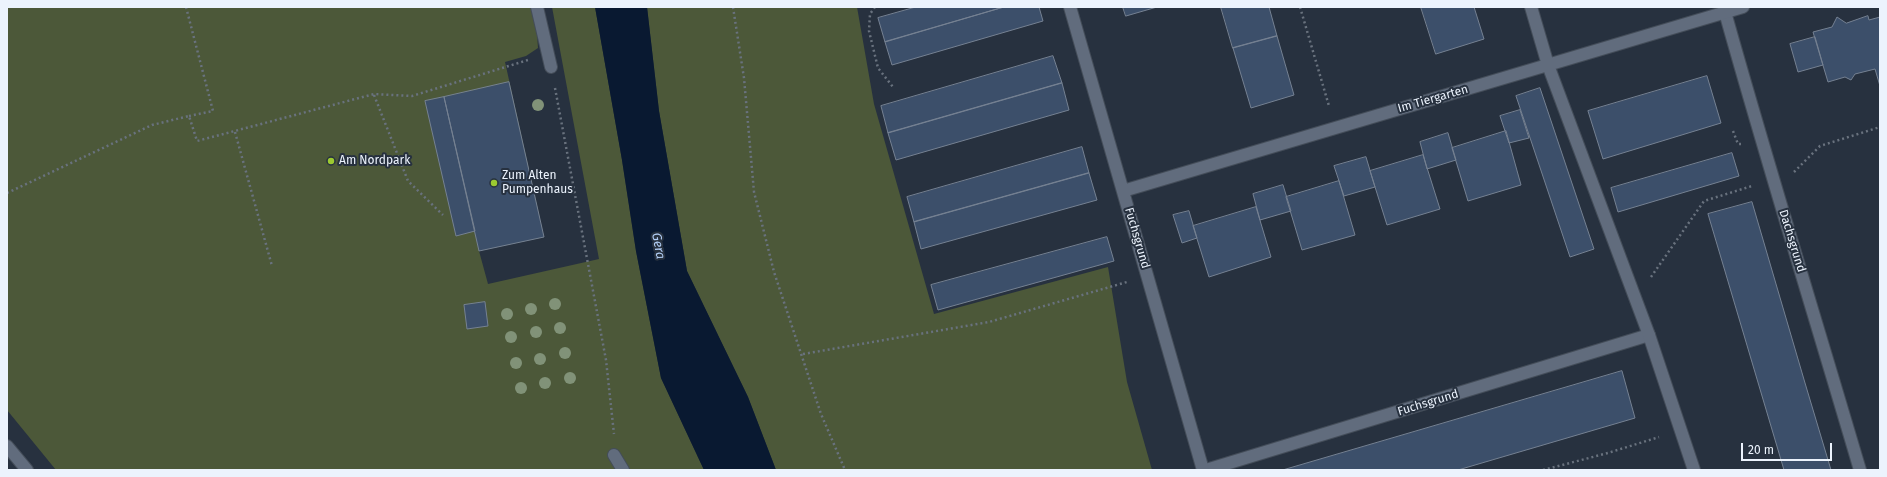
<!DOCTYPE html>
<html>
<head>
<meta charset="utf-8">
<style>
  body { margin:0 }
  #map { position:relative; width:1887px; height:477px; overflow:hidden; background:#27313f; font-family:"Fira Sans",sans-serif }
  canvas { display:block }
  .frame { position:absolute; inset:0; border:8px solid #ecf3fd; pointer-events:none }
  .scale { position:absolute; left:1741px; top:443px; width:91px; height:18px; box-sizing:border-box; border:2px solid #ecf3fd; border-top:0; padding-left:5px; font-size:12px; line-height:14px; white-space:nowrap; color:#ecf3fd; -webkit-text-stroke:3px #27313f; paint-order:stroke }
</style>
</head>
<body>
<div id="map">
<canvas width="1887" height="477"></canvas>
<div class="frame"></div>
<div class="scale">20 m</div>
</div>
<script>
const ctx = document.querySelector('canvas').getContext('2d');
ctx.lineJoin = 'round';
function fill(path, color) { ctx.fillStyle = color; ctx.fill(path, 'evenodd'); }
function strokePath(path, color, width, dash) { ctx.strokeStyle = color; ctx.lineWidth = width; ctx.lineCap = dash ? 'butt' : 'round'; ctx.setLineDash(dash || []); ctx.stroke(path); }
function write(font, color, halo, rows, align = 'center') {
  ctx.font = font + ' "Fira Sans",sans-serif'; ctx.lineWidth = 4; ctx.setLineDash([]); ctx.textBaseline = 'middle'; ctx.strokeStyle = halo; ctx.fillStyle = color; for (const [text, x, y, turn = 0] of rows) {
    ctx.save(); ctx.translate(x, y); ctx.rotate((+turn || 0) * Math.PI / 180); ctx.textAlign = isNaN(turn) ? turn : align; if (halo) ctx.strokeText(text, 0, 0); ctx.fillText(text, 0, 0); ctx.restore();
  }
}
fill(new Path2D(`
  M7,7H531L537,34L538,48L526,56L505,62L544,237L479,251L488,284L599,259L552,7H595L622,160L636,251L661,378L704,470H56L7,410Z
  M647,7H857L874,104L934,314L1108,267L1127,382L1152,470H776L748,397L687,271L659,111Z`), '#4c5839');
fill(new Path2D(`
  M595,7H647L659,111L687,271L748,397L776,470H704L661,378L636,251L622,160Z`), '#091931');
const building = new Path2D(`
  M916,7H1004L885,42L878,18Z
  M1004,7H1039L1043,21L892,65L885,42Z
  M1123,7H1157L1126,16Z
  M1221,7H1269L1277,36L1233,48Z
  M1421,7H1474L1484,39L1436,54Z
  M1868,16L1869,20L1880,17V86L1875,69L1855,74L1851,80L1845,77L1828,82L1813,32L1832,27L1837,17L1846,23Z
  M1277,36L1294,95L1251,108L1233,48Z
  M1815,37L1823,65L1798,72L1790,44Z
  M1053,56L1062,83L888,133L881,106Z
  M1707,76L1721,123L1603,159L1588,111Z
  M509,82L544,237L479,251L444,97Z
  M1062,83L1069,110L896,160L888,133Z
  M1540,88L1594,249L1570,257L1516,96Z
  M444,97L475,231L456,236L425,101Z
  M1520,110L1529,138L1509,143L1500,116Z
  M1506,131L1521,185L1468,201L1452,148Z
  M1448,133L1456,160L1427,169L1420,142Z
  M1082,147L1089,173L914,222L907,197Z
  M1732,153L1739,176L1618,212L1611,188Z
  M1423,155L1440,209L1387,225L1370,171Z
  M1366,157L1375,187L1344,196L1334,166Z
  M1089,173L1097,200L921,249L914,222Z
  M1339,181L1355,235L1302,250L1286,197Z
  M1283,185L1291,211L1260,220L1253,194Z
  M1752,202L1805,383L1831,470H1784L1708,214Z
  M1256,207L1271,257L1209,277L1193,226Z
  M1189,211L1197,238L1182,243L1173,215Z
  M1107,237L1114,261L938,310L931,285Z
  M485,302L488,326L467,329L464,305Z
  M1622,371L1635,418L1458,470H1283Z`);
fill(building, '#3c4f6a');
strokePath(building, '#758192', 1);
const lane = new Path2D(`
  M537,7L551,67
  M1725,12C1768,166 1815,317 1860,470
  M614,455L623,470
  M1206,470L1649,335`);
const street = new Path2D(`
  M1070,7L1203,470
  M1531,7L1548,65L1649,335L1694,470
  M1123,191L1743,7
  M7,446L27,470`);
strokePath(lane, '#444d59', 14);
strokePath(street, '#444d59', 14);
strokePath(new Path2D(`
  M186,7L213,111L189,116
  M733,7L744,78L754,192L774,272L821,414L845,470
  M875,7L870,14L869,31L878,68L893,87
  M1300,7L1329,106
  M555,88L606,360L614,434
  M374,95L408,181L443,215
  M1733,131L1738,144H1741
  M235,132L272,266
  M1794,172L1820,146L1880,127
  M7,193L152,125L189,116L197,141L374,94L412,96L528,60
  M1651,277L1704,201L1752,186
  M803,354L989,322L1127,282
  M1543,470L1608,453L1659,437`), '#69727e', 2.5, [2, 3]);
strokePath(lane, '#616c7d', 12);
strokePath(street, '#616c7d', 12);
ctx.fillStyle = '#819278';
for (const [x, y] of [
  [538,105],
  [555,304],
  [531,309],
  [507,314],
  [560,328],
  [536,332],
  [511,337],
  [565,353],
  [540,359],
  [516,363],
  [570,378],
  [545,383],
  [521,388]
]) { ctx.beginPath(); ctx.arc(x, y, 6, 0, 2 * Math.PI); ctx.fill(); }
for (const [x, y, r, color] of [
  [331,161,4,"#9cca31"],
  [494,183,4,"#9cca31"]
]) { const dot = new Path2D(); dot.arc(x, y, r, 0, 2 * Math.PI); ctx.fillStyle = color; ctx.fill(dot); strokePath(dot, '#27313f', 1.5); }
write('12px', '#ecf3fd', '#27313f', [
  ["Im Tiergarten",1433,99,-16],
  ["Fuchsgrund",1137,238,74],
  ["Dachsgrund",1792,241,73],
  ["Fuchsgrund",1428,403,-17]
]);
write('12px', '#ecf3fd', '#27313f', [
  ["Am Nordpark",339,161],
  ["Zum Alten",502,176],
  ["Pumpenhaus",502,190]
], 'left');
write('italic 13px', '#b1cdf5', '#27313f', [
  ["Gera",658,246,79]
]);
</script>
</body>
</html>
